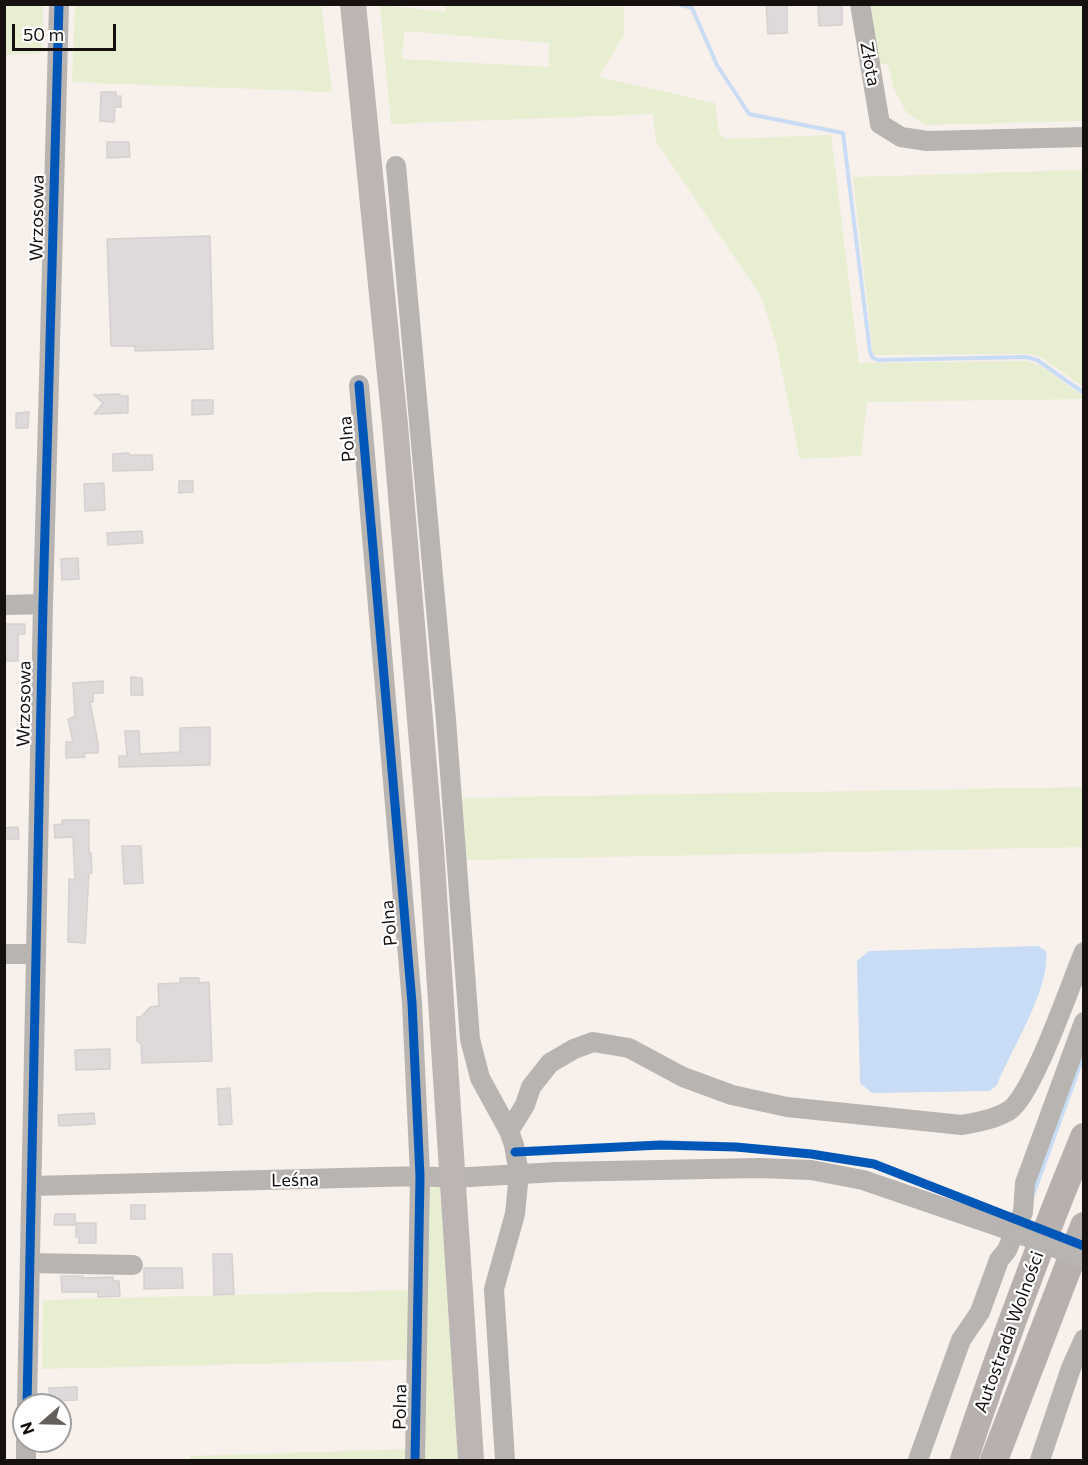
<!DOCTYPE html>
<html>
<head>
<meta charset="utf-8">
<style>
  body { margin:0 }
  #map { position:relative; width:1088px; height:1465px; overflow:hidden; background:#f8f0ea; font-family:Commissioner,sans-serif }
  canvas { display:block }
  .frame { position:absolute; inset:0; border:6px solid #16110e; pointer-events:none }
  .north { position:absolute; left:12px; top:1393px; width:60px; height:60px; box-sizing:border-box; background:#fff; border:2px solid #a2a09f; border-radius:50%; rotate:250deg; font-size:16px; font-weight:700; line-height:24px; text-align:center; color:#16110e }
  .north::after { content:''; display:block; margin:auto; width:21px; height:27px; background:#655f5b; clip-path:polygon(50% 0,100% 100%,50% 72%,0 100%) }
  .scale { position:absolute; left:12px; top:24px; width:104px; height:27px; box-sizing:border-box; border:3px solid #16110e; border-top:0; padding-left:8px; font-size:18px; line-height:21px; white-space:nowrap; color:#16110e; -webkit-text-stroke:4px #fff; paint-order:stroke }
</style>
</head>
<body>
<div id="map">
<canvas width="1088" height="1465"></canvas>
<div class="frame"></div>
<div class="north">N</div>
<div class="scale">50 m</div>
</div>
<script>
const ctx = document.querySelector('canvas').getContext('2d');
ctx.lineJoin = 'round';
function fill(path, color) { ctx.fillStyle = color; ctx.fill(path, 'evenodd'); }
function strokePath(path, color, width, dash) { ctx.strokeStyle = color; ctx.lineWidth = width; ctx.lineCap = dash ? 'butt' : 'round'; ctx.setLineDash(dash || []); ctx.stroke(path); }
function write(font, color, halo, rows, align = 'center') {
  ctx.font = font + ' Commissioner,sans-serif'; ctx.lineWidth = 4.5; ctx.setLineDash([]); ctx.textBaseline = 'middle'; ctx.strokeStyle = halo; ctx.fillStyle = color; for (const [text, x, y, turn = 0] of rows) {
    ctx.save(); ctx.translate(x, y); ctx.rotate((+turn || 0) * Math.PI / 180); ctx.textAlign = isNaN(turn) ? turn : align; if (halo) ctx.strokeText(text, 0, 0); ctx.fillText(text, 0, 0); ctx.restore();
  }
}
fill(new Path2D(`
  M5,4L43,5L42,53L5,55Z
  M75,5H321L332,92L72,82Z
  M380,5L446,12V5L624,7V35L599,77L715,103L719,134L727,139L831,135L859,363L1027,361L1042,367L1083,396V399L867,402L861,456L800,459L776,343L762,298L656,141L653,114L391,124ZM404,31L549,43V67L402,59Z
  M870,5H1083V121L925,125L906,112L894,89L888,64H878Z
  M1083,170V387L1044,359L1031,354L877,355L873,354L853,177Z
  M1083,787V847L464,860L458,798Z
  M433,1186L440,1187L460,1460H421L427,1189Z
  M413,1290L412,1360L42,1369L43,1300Z
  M411,1449V1460H190V1456Z`), '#e8eed2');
fill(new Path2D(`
  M1038,946L1046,951C1051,987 1011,1050 997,1085L990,1091L872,1093L860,1083L857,961L869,951Z`), '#c8dcf6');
strokePath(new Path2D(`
  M258,4H264
  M678,4L692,8L717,65L749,114L843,133L870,352L873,358L878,360L1026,357L1037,360L1084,393
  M1033,1195L1084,1054`), '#c8dcf6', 4);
const building = new Path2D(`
  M766,4H787V33L768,34Z
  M818,4H842V25L819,26Z
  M101,92H116V96H121V107H115L114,122L100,121Z
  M107,142H129L130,157L107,158Z
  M210,236L213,349L135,351V346H111L107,239Z
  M120,394V396H128V413L94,414L103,403L94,395Z
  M192,400H213V414L192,415Z
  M29,412L28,428H16V413Z
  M129,453V455H152L153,470L113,471V454Z
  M179,481H193V492L179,493Z
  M104,483L105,510L85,511L84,484Z
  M142,531L143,543L108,545L107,533Z
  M78,558L79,579L62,580L61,559Z
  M6,624H25V634H18V661H6Z
  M131,677L142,678L143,695H131Z
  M103,681V693H93V702H90L98,743V753H84L85,757L66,758V742H73L68,719L75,717L73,683Z
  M210,727V765L119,767V756H127L125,731H139L140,754L180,752V728Z
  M62,820H89V854L91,853L92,873H89L85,943L68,942L69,879L75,880L73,837L55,838L54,825L62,824Z
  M18,827L19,839H4V828Z
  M122,846H141L143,883L124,884Z
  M180,978H199V983L209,982L212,1061L142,1063L141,1044L137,1041V1017H141L150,1007L159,1006L158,984L180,983Z
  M110,1049V1069L76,1070L75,1050Z
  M230,1088L232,1124L219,1125L217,1089Z
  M94,1113L95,1124L59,1126L58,1115Z
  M131,1205H145V1219H131Z
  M55,1214H75V1225H54Z
  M76,1223H96V1243H79V1237H76Z
  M213,1254H232L234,1294L214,1295Z
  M144,1268H182L183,1288L144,1289Z
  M61,1276H83V1278L113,1277V1281H119L120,1296L98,1297V1292H62Z
  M77,1387V1400L50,1401L49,1388Z`);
fill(building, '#dedada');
strokePath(building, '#d5d1d1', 1.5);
strokePath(new Path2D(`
  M860,4L880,124L901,137L927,141L1084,137
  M396,166L446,720L470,1039L480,1078L509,1131L514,1145L519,1174L515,1214L494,1289L505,1460
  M359,385L412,1003L420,1176L415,1460
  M4,605L43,604
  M4,954H36
  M509,1131L525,1105L531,1087L550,1063L574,1049L593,1042L629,1048L683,1077L732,1095L787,1107L962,1125C977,1122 996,1119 1010,1110C1034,1092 1070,985 1084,952
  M32,1186L420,1176L452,1178L557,1172L759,1168L811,1170L863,1180L1009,1230
  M30,1263L133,1265
  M27,1405L43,604L59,4
  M26,1460V1441
  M918,1460L961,1340L980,1312L999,1260L1007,1250L1023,1212L1025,1183L1084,1022
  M1040,1460L1071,1368L1084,1339`), '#b7b4b1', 20);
strokePath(new Path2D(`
  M353,4L395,425L431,849L471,1460`), '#bcb5b3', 26);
strokePath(new Path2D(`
  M964,1460C1000,1351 1040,1244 1084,1137
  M994,1460L1084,1226`), '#b7b0ae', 28);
strokePath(new Path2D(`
  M1009,1230L1084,1259`), '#b7b4b1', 20);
strokePath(new Path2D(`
  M359,385L412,1003L420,1176L415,1460
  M515,1152L661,1145L736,1147L811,1154L874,1164L1084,1246
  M27,1405L43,604L59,4`), '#0057b8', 9);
write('18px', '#16110e', '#fff', [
  ["Złota",870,64,80],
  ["Wrzosowa",37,218,-89],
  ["Polna",347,439,-95],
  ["Wrzosowa",24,704,-89],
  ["Polna",389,923,-95],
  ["Leśna",295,1180,-1],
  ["Autostrada Wolności",1009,1332,-70],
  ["Polna",400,1407,-89]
]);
</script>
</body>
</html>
